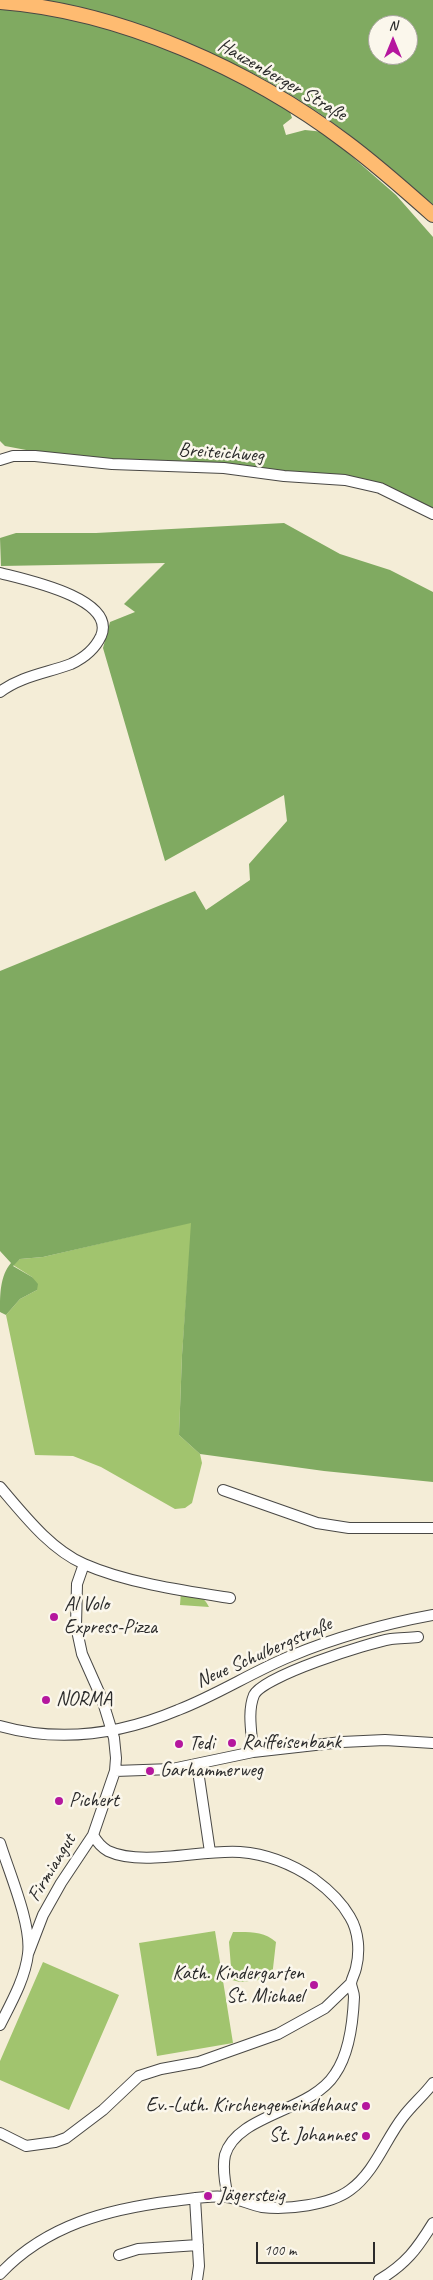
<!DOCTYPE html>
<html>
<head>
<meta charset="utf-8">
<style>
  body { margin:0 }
  #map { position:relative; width:433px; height:2280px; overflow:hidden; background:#f4edd7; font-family:Caveat,sans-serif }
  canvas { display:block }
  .north { position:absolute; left:368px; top:15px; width:50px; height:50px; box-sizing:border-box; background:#fbf7ec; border:1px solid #a8a59f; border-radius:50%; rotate:0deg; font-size:14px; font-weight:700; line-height:20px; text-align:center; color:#2b2b2b }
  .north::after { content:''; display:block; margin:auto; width:18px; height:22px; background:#b5179e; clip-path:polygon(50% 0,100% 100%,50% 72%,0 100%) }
  .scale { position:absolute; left:256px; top:2242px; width:119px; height:22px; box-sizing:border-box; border:2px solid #2b2b2b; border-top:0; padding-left:6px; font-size:15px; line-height:18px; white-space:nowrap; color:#2b2b2b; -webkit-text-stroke:4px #fbf7ec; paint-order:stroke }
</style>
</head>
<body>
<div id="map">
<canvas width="433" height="2280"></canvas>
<div class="north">N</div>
<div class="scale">100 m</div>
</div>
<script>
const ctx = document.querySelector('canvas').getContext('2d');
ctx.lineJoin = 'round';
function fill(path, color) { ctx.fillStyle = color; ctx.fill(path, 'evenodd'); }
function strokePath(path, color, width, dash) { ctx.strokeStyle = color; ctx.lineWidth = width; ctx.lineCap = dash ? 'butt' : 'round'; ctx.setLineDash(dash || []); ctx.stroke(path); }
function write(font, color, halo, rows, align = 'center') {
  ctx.font = font + ' Caveat,sans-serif'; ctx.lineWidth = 5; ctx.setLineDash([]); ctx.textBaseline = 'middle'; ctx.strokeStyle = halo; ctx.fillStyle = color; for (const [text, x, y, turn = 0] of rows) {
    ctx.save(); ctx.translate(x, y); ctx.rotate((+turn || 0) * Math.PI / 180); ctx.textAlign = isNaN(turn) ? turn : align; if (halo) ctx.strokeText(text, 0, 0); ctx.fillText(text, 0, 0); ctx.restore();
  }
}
fill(new Path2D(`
  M192,1222L182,1355L179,1435L200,1454L202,1463L192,1503L185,1508L175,1509L101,1467L73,1456L35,1455L6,1315L20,1299L37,1290L32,1277L13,1265L20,1259L43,1257Z
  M181,1591C194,1594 203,1594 209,1607L180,1605Z
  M215,1931L233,2043L157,2056L139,1943Z
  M233,1932C249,1932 264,1931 276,1942L272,1977L269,1979L240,1982L232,1980L229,1942Z
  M43,1962L119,1995L69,2110L0,2080V2061Z`), '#a1c46e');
fill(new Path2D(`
  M30,0H433V205C369,147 299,91 218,57C199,49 177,45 157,39C114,26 72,13 30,0ZM378,25H408V55H378Z
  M0,8L77,19L136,37L197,60L289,109L292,118L283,125L286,135L305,130L324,132L396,195L433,237V510L390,488L42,453L5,446L0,441Z
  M284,523L340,554L390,570L433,592V1482L324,1471L200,1454L179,1435L182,1355L191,1223L43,1257L20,1259L13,1266L32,1277L38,1284L37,1290L20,1299L6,1315L0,1312C0,1294 0,1276 11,1263L0,1251V971L195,891L206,910L250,880L249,864L287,821L284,795L165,861L103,648L110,622L135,612L124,604L165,563L1,566L0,538L16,533H96Z`), '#80aa61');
const minor = new Path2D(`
  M0,460L13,456H35L112,464L224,468L284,476L345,480L380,488L433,514
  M0,573C23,579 117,598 101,636C95,649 84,658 71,664C47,673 21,676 0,692
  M0,1487C24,1515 50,1549 84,1564C127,1583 184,1591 230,1598
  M223,1490L317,1523L349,1528H433
  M84,1564L77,1584L76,1626L82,1654L102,1699L114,1738L116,1758L115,1771L172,1769L253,1752L342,1742L385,1740L433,1743
  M0,1726C60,1743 121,1734 178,1710C217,1695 252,1672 291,1656C337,1637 384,1624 433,1615
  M253,1752C252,1734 247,1712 254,1695C263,1676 368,1643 391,1639C400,1638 409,1638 418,1637
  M197,1764L210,1852
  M93,1835C97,1842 101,1847 108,1851C142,1867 203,1849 240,1852C267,1854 292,1864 314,1879C329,1890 341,1901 350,1917C359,1932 360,1952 356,1968C355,1973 352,1978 351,1983C351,1987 354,1992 354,1997C353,2022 349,2054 335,2074C311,2112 237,2114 225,2155C222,2169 225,2184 228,2197
  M0,1843C9,1872 32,1925 28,1954C25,1979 11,2003 0,2025
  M28,1954L43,1915L61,1883L93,1835L115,1771
  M0,2133L26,2146L55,2142L66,2138L103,2110L139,2076L161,2069L199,2062L278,2034L325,2008L351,1983
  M195,2198L199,2266L197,2280
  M119,2255L138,2249L198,2245
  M0,2274C46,2225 108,2209 173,2201C191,2199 208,2195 226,2197C238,2198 250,2205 262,2207C287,2210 330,2205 350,2190C375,2172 385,2140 403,2117C412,2105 424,2095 433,2083
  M379,2280C406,2264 417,2249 433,2223`);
const major = new Path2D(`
  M0,2C120,11 251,70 346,142C377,165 405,190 433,215`);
strokePath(minor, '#494845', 12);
strokePath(major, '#494845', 16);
strokePath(minor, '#fff', 10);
strokePath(major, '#febb71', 14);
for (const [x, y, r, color] of [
  [54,1617,5,"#b5179e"],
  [46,1700,5,"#b5179e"],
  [232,1743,5,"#b5179e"],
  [179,1744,5,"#b5179e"],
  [150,1771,5,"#b5179e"],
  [59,1801,5,"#b5179e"],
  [314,1985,5,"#b5179e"],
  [366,2106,5,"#b5179e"],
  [366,2136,5,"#b5179e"],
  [208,2196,5,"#b5179e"]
]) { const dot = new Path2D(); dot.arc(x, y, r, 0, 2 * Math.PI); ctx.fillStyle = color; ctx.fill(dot); strokePath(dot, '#fbf7ec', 2); }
write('20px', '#2b2b2b', '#fbf7ec', [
  ["Hauzenberger Straße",282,80,30],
  ["Breiteichweg",221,453,4],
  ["Neue Schulbergstraße",264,1653,-24],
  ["Firmiangut",52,1868,-59]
]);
write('20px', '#2b2b2b', '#fbf7ec', [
  ["Al Volo",64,1605],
  ["Express-Pizza",64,1628],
  ["NORMA",56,1700],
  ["Raiffeisenbank",242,1743],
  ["Tedi",189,1744],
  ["Garhammerweg",160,1771],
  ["Pichert",69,1801],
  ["Kath. Kindergarten",304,1974,"right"],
  ["St. Michael",304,1997,"right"],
  ["Ev.-Luth. Kirchengemeindehaus",356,2106,"right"],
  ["St. Johannes",356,2136,"right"],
  ["Jägersteig",218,2196]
], 'left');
</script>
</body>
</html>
